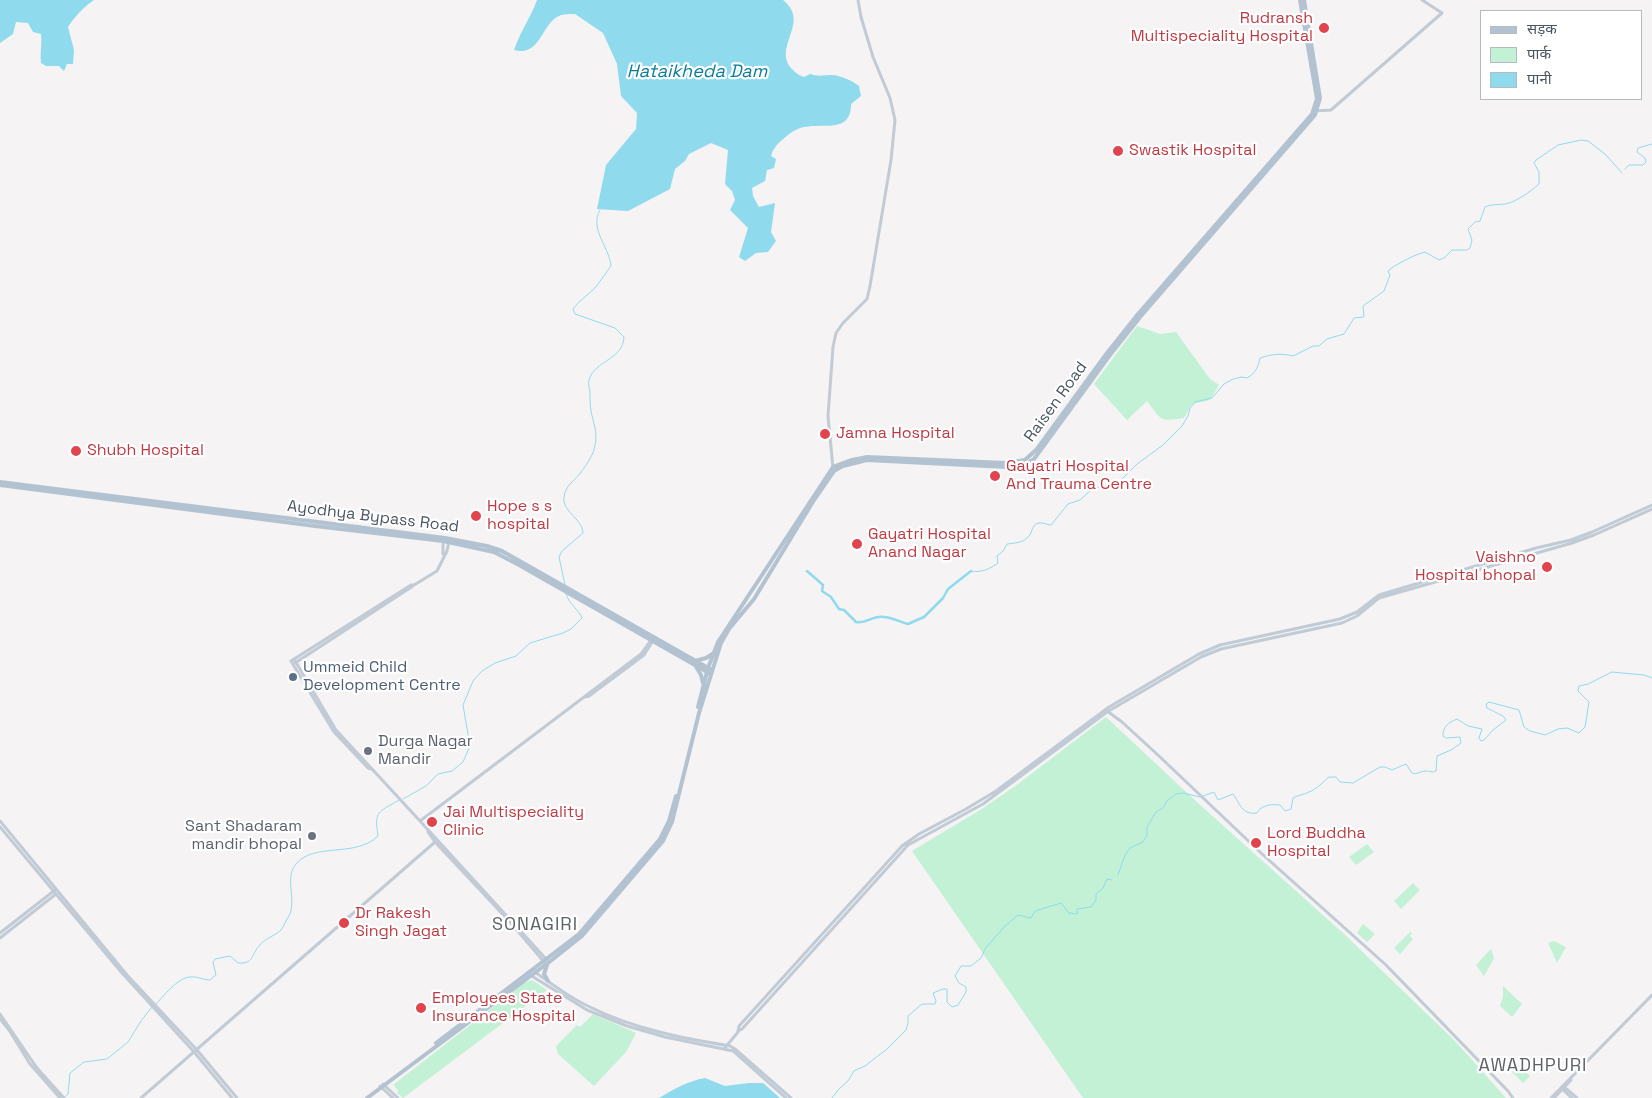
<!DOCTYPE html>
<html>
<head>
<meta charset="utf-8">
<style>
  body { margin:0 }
  #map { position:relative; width:1652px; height:1098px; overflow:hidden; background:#f5f3f3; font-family:"Space Grotesk","Noto Sans Devanagari",sans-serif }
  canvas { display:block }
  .legend { position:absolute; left:1480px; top:10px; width:162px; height:90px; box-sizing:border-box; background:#fff; border:1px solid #b7bbc0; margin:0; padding:6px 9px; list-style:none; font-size:15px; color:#4a5661 }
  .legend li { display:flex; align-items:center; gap:10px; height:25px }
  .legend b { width:25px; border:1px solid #b7bbc0 }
</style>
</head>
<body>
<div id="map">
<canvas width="1652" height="1098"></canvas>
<ul class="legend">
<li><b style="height:6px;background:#b3c2d1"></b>सड़क</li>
<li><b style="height:14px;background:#c3f1d5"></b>पार्क</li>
<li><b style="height:14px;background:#90daee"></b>पानी</li>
</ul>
</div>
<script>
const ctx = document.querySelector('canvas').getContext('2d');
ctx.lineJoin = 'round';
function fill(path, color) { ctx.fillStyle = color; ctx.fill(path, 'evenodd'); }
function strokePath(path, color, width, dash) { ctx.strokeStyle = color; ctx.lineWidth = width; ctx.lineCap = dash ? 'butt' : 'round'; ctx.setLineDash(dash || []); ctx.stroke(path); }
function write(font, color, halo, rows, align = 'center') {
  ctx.font = font + ' "Space Grotesk",sans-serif'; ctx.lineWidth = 4.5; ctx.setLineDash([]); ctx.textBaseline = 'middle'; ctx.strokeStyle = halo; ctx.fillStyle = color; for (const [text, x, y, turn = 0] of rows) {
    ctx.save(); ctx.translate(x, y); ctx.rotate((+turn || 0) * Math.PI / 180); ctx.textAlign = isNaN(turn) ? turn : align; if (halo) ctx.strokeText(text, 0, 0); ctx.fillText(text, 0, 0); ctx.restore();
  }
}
fill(new Path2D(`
  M1137,326L1160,334L1176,332L1210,379L1219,385L1210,400L1192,404L1184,418C1158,422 1162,420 1147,401L1127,420L1094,384Z
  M1106,717L1199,804L1344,934L1455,1041L1506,1098H1083L912,851L980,810L1014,787Z
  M1367,844L1374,852L1356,865L1349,857Z
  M1413,883L1420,890L1401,909L1394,901Z
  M1363,924L1375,934L1367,942L1357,933Z
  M1410,932L1412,933L1410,936L1413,939L1400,954L1394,948Z
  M1554,941L1566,947L1557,963L1548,943Z
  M1491,949L1494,958L1484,976L1476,965Z
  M532,980L547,990L403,1098L397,1093L398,1090L393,1085L524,983Z
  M1503,986L1522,1004L1512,1017L1500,1006L1503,997Z
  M593,1014L636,1033L626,1052L594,1086L558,1054L556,1046L577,1025L580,1027Z
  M1518,1064L1530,1076L1523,1083L1512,1072Z`), '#c3f1d5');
fill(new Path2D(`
  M0,0H94C85,6 74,17 68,27L74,50L73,64H67L64,71L59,66H46L41,63C40,52 42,44 41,34L33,32L28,23L16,22L13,34L0,43Z
  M537,0H783C811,22 773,46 791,68C796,73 798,75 804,77L810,74C819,77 824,75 833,75C841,76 853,81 859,86L861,96L851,104C851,137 818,120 798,129C792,131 787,136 782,140C777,144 773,149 771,156L776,159L774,168L767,170L765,181L752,188L753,196L759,207L775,203L771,232L776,241L768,252L756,253L745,261L739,257L748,228L730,210L735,200L732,191L725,184L728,150L711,143L689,154L685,161L675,169L670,189L628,211L597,209L606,165L636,129L637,113L621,96L617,64L603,33L575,14C570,14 563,14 559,16C541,24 541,57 514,50C520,32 531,17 537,0Z
  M705,1078L725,1086L749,1083H763L780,1098H659C674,1089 688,1081 705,1078Z`), '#90daee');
strokePath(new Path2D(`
  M1625,169L1629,165H1643L1646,162L1645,158L1637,152L1638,148L1652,144
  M971,571C981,573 990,569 998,563L997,556L1003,551L1007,544C1014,543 1022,543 1027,538C1033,534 1031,524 1039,523C1044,522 1046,525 1051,525L1068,504L1080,500L1092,489L1119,482L1137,464L1163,445L1182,426L1188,416L1190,408L1195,402L1212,398L1224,384L1233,379L1242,377L1247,378C1256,373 1258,367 1260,358C1272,354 1280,353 1293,356L1313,346H1319L1327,339L1344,334L1354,318L1364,317L1363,306L1384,291L1390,275L1388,271C1394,265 1416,254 1425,252L1439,260L1444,258L1452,250H1467L1470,248L1472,240L1468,229L1475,222L1480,221L1485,207C1492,204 1497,205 1505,204C1516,202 1530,192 1539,184V172L1534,163L1536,160L1558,145L1581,140L1588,141L1605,154L1622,173
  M565,585L559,557L562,551L583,533C582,518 562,512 564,497C565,485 576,480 581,472C587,464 594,454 595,445C598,432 593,422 591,411C590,404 590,398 590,391C589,388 588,383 589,380C595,360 623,360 624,337L615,328L575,314L573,309L578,303L595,288L611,266C609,246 589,229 600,210
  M1203,796L1214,792L1218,800L1233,794C1240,803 1241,815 1257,813C1261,805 1271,804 1280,805L1285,811L1291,809L1293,798C1298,795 1303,795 1309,792C1317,789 1323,782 1329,777H1336L1340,782L1353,783L1380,767H1385L1392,770L1406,764L1412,773C1417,775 1420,771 1426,771C1430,771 1432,773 1436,771L1437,756L1451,750L1461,743L1460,737L1446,738L1443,736C1443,726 1448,723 1457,719L1468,726L1482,729L1479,738L1481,741L1484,740L1493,730L1506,720L1503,716L1487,708L1486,704L1489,702L1519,710L1524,727L1530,731L1545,735L1558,729L1567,728L1579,733L1585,727L1589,702L1578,691L1579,686L1588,684L1612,672L1644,675L1652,678
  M403,799L426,786L438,774L452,771L463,762L470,746L463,705L473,681L482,671L495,663L516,656L530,643L563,633L571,629L582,618C578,609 569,604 566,594
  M1118,875L1125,855L1130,848L1143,842L1147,835V827L1156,812L1163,808L1167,801L1176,794L1183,793L1200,797
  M155,1005C164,996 177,978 190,977C197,976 203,980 210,980L216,975L213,962L215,959L230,956L238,963C254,964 251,955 259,946C265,938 275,936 281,930C284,926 286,920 289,916C297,900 284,878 296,864C314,842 356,858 378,836C374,810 378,813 399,800
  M65,1097L68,1094L70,1073L84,1062L107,1059L128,1042L141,1021L152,1007
  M832,1098L839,1089L848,1081L854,1071L865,1066L887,1049L906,1030L908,1023V1016L922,1004H935L936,1001L933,993L943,989H947V1002L952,1007L958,1005L966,992V987L959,983L955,976L961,966H971L981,958L985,949L1004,927L1018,915L1031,918L1035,911L1061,903L1069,913L1077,914V909L1091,907L1096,900V894L1103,888L1107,879L1112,880`), '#90daee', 1);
strokePath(new Path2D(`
  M807,571L823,585L822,591L831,597L839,609L844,610L856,622C866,624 873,615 884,617C890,617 901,622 908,624L924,617L943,598L948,589L971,571`), '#90daee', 2.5);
strokePath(new Path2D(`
  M1314,111L1331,110L1442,13L1422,0
  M833,468L828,416L833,347L836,333L843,323L867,299L870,286L891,160L895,120L890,98L873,57L861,17L858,0
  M443,540V554
  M294,659L336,730L420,821
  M295,663L413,586
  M585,697L589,696L644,655L654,639
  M1107,711L1122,722L1159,756L1261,853L1386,965L1508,1091L1513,1098
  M371,769L368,768L334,732L291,661L411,585H414L437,571L447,551L449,541
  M0,821L127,975L197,1050L237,1098
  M0,827L122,973L195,1053L232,1098
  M428,832L435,842L510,922L545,963
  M0,933L55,890
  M0,938L56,894
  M547,960L420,821L641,654L651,640
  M535,972C553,985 570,998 590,1007C634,1029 682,1038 730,1046L735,1049L791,1098
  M530,975L587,1010L627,1026L665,1037L733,1051L786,1098
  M0,1014L37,1068L64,1098
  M0,1019L9,1030L30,1064L60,1098
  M738,1031L742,1029L908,845L983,804L1107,712L1201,657L1221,649L1342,623L1357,616L1379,598L1572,543L1594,535L1652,509
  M724,1049L738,1032L739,1026L902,846L919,834L966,809L996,791L1109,707L1199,654L1220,645L1340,619L1357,612L1379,595L1536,548L1571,540L1592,532L1652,505
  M383,1084L398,1098
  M380,1086L393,1098
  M1563,1086L1577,1098
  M1561,1088L1572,1098
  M141,1098L435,842
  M1551,1098L1652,995
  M1554,1098L1571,1080`), '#c1cbd6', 3);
strokePath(new Path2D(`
  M0,482L445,538L487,546L502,551L710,669
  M0,485L315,526L443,541L494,552L519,565L709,673
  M695,661L706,658L714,653
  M695,665L701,675L703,683
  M698,707L708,668L718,642L833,467L852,460L867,457L1006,463L1025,460L1037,449L1107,353L1138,314L1312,114L1317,99L1300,0
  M547,965L544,974L548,981
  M436,1043L579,934L660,839L669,821L676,796
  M367,1098L548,963L582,936L663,841L672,822L699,713L721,643L729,629L754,599L814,500L834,471L843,466L867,460L1006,467L1025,465L1034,459L1110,355L1141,316L1315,115L1320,98L1304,0`), '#b3c2d1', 4);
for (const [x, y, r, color] of [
  [1324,28,6,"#e0444e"],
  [1118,151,6,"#e0444e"],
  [825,434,6,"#e0444e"],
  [76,451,6,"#e0444e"],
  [995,476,6,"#e0444e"],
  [476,516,6,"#e0444e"],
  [857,544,6,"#e0444e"],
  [1547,567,6,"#e0444e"],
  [293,677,5,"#5c6f8a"],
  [368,751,5,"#6b7280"],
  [432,822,6,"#e0444e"],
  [312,836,5,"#6b7280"],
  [1256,843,6,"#e0444e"],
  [344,923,6,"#e0444e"],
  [421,1008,6,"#e0444e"]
]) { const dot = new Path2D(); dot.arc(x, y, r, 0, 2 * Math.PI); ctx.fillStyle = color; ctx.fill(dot); strokePath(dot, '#fff', 2); }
write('16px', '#be3a42', '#fff', [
  ["Rudransh",1313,19,"right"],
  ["Multispeciality Hospital",1313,37,"right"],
  ["Swastik Hospital",1129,151],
  ["Jamna Hospital",836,434],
  ["Shubh Hospital",87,451],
  ["Gayatri Hospital",1006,467],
  ["And Trauma Centre",1006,485],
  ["Hope s s",487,507],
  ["hospital",487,525],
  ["Gayatri Hospital",868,535],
  ["Anand Nagar",868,553],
  ["Vaishno",1536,558,"right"],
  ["Hospital bhopal",1536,576,"right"],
  ["Jai Multispeciality",443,813],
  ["Clinic",443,831],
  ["Lord Buddha",1267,834],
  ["Hospital",1267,852],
  ["Dr Rakesh",355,914],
  ["Singh Jagat",355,932],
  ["Employees State",432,999],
  ["Insurance Hospital",432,1017]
], 'left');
write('16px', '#4a5661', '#fff', [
  ["Raisen Road",1056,402,-54],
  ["Ayodhya Bypass Road",373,517,7]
]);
write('16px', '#4e5e75', '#fff', [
  ["Ummeid Child",303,668],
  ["Development Centre",303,686]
], 'left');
write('16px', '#5b616d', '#fff', [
  ["Durga Nagar",378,742],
  ["Mandir",378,760],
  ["Sant Shadaram",302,827,"right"],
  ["mandir bhopal",302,845,"right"]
], 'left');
write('italic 18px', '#0c7c9b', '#fff', [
  ["Hataikheda Dam",697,72]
]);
ctx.letterSpacing = '1px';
write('18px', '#5f6368', '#fff', [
  ["SONAGIRI",535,925],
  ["AWADHPURI",1533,1066]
]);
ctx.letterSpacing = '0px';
</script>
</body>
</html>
